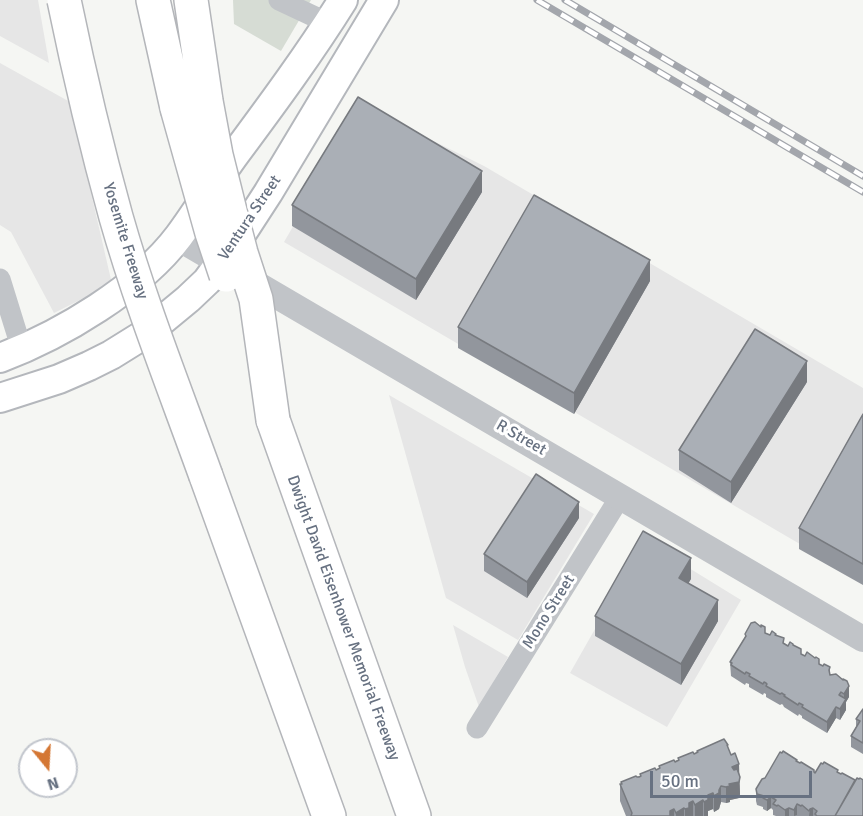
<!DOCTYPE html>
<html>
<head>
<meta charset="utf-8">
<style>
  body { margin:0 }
  #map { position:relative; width:863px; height:816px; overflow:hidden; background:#f5f6f3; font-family:Signika,sans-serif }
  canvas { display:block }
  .north { position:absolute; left:18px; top:738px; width:60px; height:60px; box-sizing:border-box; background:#fff; border:2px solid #c2c6cd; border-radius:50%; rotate:162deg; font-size:16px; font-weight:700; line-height:24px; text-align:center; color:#677181 }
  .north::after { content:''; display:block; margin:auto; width:21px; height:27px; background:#d47734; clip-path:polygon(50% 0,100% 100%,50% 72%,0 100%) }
  .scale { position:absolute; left:650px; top:771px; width:162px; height:27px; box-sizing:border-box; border:3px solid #677181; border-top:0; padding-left:8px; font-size:18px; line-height:21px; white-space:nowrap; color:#677181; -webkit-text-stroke:4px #fff; paint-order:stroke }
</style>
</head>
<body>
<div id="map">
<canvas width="863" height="816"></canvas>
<div class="north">N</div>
<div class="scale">50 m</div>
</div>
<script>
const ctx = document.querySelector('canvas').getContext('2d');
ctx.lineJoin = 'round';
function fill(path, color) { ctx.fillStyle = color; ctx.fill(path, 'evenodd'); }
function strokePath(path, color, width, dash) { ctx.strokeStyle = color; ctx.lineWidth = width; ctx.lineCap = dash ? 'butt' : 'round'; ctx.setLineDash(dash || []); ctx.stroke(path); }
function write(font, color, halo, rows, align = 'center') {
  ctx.font = font + ' Signika,sans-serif'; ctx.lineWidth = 6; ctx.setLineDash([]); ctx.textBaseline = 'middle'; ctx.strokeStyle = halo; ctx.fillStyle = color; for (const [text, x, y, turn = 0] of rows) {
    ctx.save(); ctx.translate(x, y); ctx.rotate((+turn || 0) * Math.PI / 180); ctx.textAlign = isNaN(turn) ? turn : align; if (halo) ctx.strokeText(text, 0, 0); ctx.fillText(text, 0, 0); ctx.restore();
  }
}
fill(new Path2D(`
  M0,0H38L49,63L0,36Z
  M0,63L70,102L112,284L54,313L11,232L0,225Z
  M363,106L484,166L863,388V581L284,242Z
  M389,395L594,514L518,640L446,598Z
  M645,541L741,600L667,727L570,673Z
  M453,625L508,657L479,707L465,667Z`), '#e6e6e6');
fill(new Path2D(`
  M233,0H311L281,51L234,24Z`), '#d6dcd4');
const secondary = new Path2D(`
  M0,358C61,335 140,288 179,236C199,209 216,180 236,153C273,103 310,53 343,0
  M0,398L59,379L89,366L111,355L148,332L188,299L207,281L244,230L268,193L384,0`);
const motorway = new Path2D(`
  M153,0L177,108
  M191,0L206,101
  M273,420L414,816
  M206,476L329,816`);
strokePath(secondary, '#b4b7bc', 32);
strokePath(motorway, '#b4b6ba', 36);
strokePath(new Path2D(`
  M279,0L328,23
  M0,279L22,350
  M477,728L620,497`), '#c1c4c8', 21);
strokePath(new Path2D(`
  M178,238L863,639`), '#c1c4c8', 26);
strokePath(secondary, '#fff', 28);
strokePath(motorway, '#fff', 33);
const rail = new Path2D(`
  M537,0L863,192
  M565,0L863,176`);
strokePath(rail, '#a3a6ac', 7);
strokePath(rail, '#fff', 4.5, [14]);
const motorwayBridge = new Path2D(`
  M64,0C79,73 96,145 116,217C141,305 175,390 206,476
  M206,101L216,155L230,211L241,253L256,299L273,420
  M177,108L212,233L226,275`);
strokePath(motorwayBridge, '#b4b6ba', 36, []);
strokePath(motorwayBridge, '#fff', 33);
fill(new Path2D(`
  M482,192L416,300L292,226V205Z
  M650,281L574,414L458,348V327Z
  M807,382L731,503L679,470V450Z
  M863,414V585L799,549V528Z
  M579,518L527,598L484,571V554Z
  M691,579L688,583L718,621L681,685L595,636V616Z
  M765,633L770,635H776L784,643L788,646H793L801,654L823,666L830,667V675L849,697L846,702V710L840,720L836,718L827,733L802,718V716L799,714L798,716L784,707L783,705L782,704L780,705L766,697V694L764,693L763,695L749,687V684L746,683L745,685L731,676L730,662L745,637V634Z
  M863,709V754L851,747V736L856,727V719Z
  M728,748L739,775L740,794L739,798L730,800V802L726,803L721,802L719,809L714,812L713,809L708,811V816H626L620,801V784H621V782L637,777L640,776V774L656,770L659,768V766L678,760V758L694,754L697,753V751Z
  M797,762L814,772L838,773L863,816H776L773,815V810L771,808L767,811L763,809V807L757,805L756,801V789Z`), '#92969d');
fill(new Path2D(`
  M482,171V192L416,300V279Z
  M650,260V281L574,414V393Z
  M807,361V382L731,503V482Z
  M579,502V518L527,598V582Z
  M691,558V579L679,599V578Z
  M718,600V621L681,685V664Z
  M849,686V697L846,702V710L840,720V709L844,702V694Z
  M836,707V718L827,733V722Z
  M739,764L740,794L739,798L730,800V802L726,803V787L732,767Z
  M721,786V802L719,809L714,812V796L719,790Z
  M713,793V809L708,811V816H704V802L708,795Z
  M771,797V808L767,811V800Z
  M703,800V816H695V805Z
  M693,801V816H685V809L689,803Z
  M797,804V815L794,816V810Z
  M684,808V816H676V813Z
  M789,808V816H785V810Z
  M813,808V816H809L810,809Z
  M674,809V816H669L670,811Z`), '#777a7f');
const building = new Path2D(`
  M358,97L482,171L416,279L292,205Z
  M534,195L650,260L574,393L458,327Z
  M755,329L807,361L731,482L679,450Z
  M863,414V564L799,528Z
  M536,474L579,502L527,582L484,554Z
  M643,531L691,558L679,578L718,600L681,664L595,616Z
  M755,622L761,627V625L765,627V633L770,635L772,631L776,634L775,635L784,638L783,643L788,646L790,642L793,644V645L801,649V654L805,656L807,652L815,658L816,657L819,659V664L823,666L824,664L830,667L829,670L830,675L836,674L843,680V679L847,681L849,686L844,694L841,692L839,695L846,699L840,709L836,707L827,722L802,707L803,705L799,703L798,705L784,696L785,695L783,694L782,693L780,694L766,686L767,684L766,683L764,682L763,684L749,676L750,674L746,672L745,674L731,665L732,663L730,662L746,636L745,634L751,623Z
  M863,709V743L851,736L860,721L856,719Z
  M724,739L728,745H727L731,755L735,753L739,764L732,767L734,770L737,769L740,777L739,782L729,784L730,786L726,787L721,786L719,790V793L714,796L713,793L708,795V800L704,802L703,800L695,805L693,801L689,803V808L685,809L684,808L676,813L674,809L670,811V816H631L632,813L620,784H622L621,782L636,776L637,777H639L641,776L640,774L655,768L656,770L660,768L659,766L674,760L675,762L679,760L678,758L693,752L694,754L698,752L697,751Z
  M783,751L797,760L796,761L800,763L801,762L814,770V772L815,773L821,763L823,764L824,762L838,770L837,772L841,774L842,773L855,780L835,816H817L815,814L817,811L813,808L810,809L809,811L802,805L801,806L797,804L794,810L789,808L785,810L778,805L777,806L773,804L776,800L771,797L767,800L763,798L764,796L757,794L756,789L762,779L765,778L780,752L782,753Z
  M857,778L859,779L860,778L863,780V816H835Z`);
fill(building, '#aaafb6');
strokePath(building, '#777a7f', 1.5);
write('16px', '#677181', '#fff', [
  ["Ventura Street",250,218,-56],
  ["Yosemite Freeway",125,241,73],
  ["R Street",521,438,30],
  ["Mono Street",549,612,-58],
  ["Dwight David Eisenhower Memorial Freeway",343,618,70]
]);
</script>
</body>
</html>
